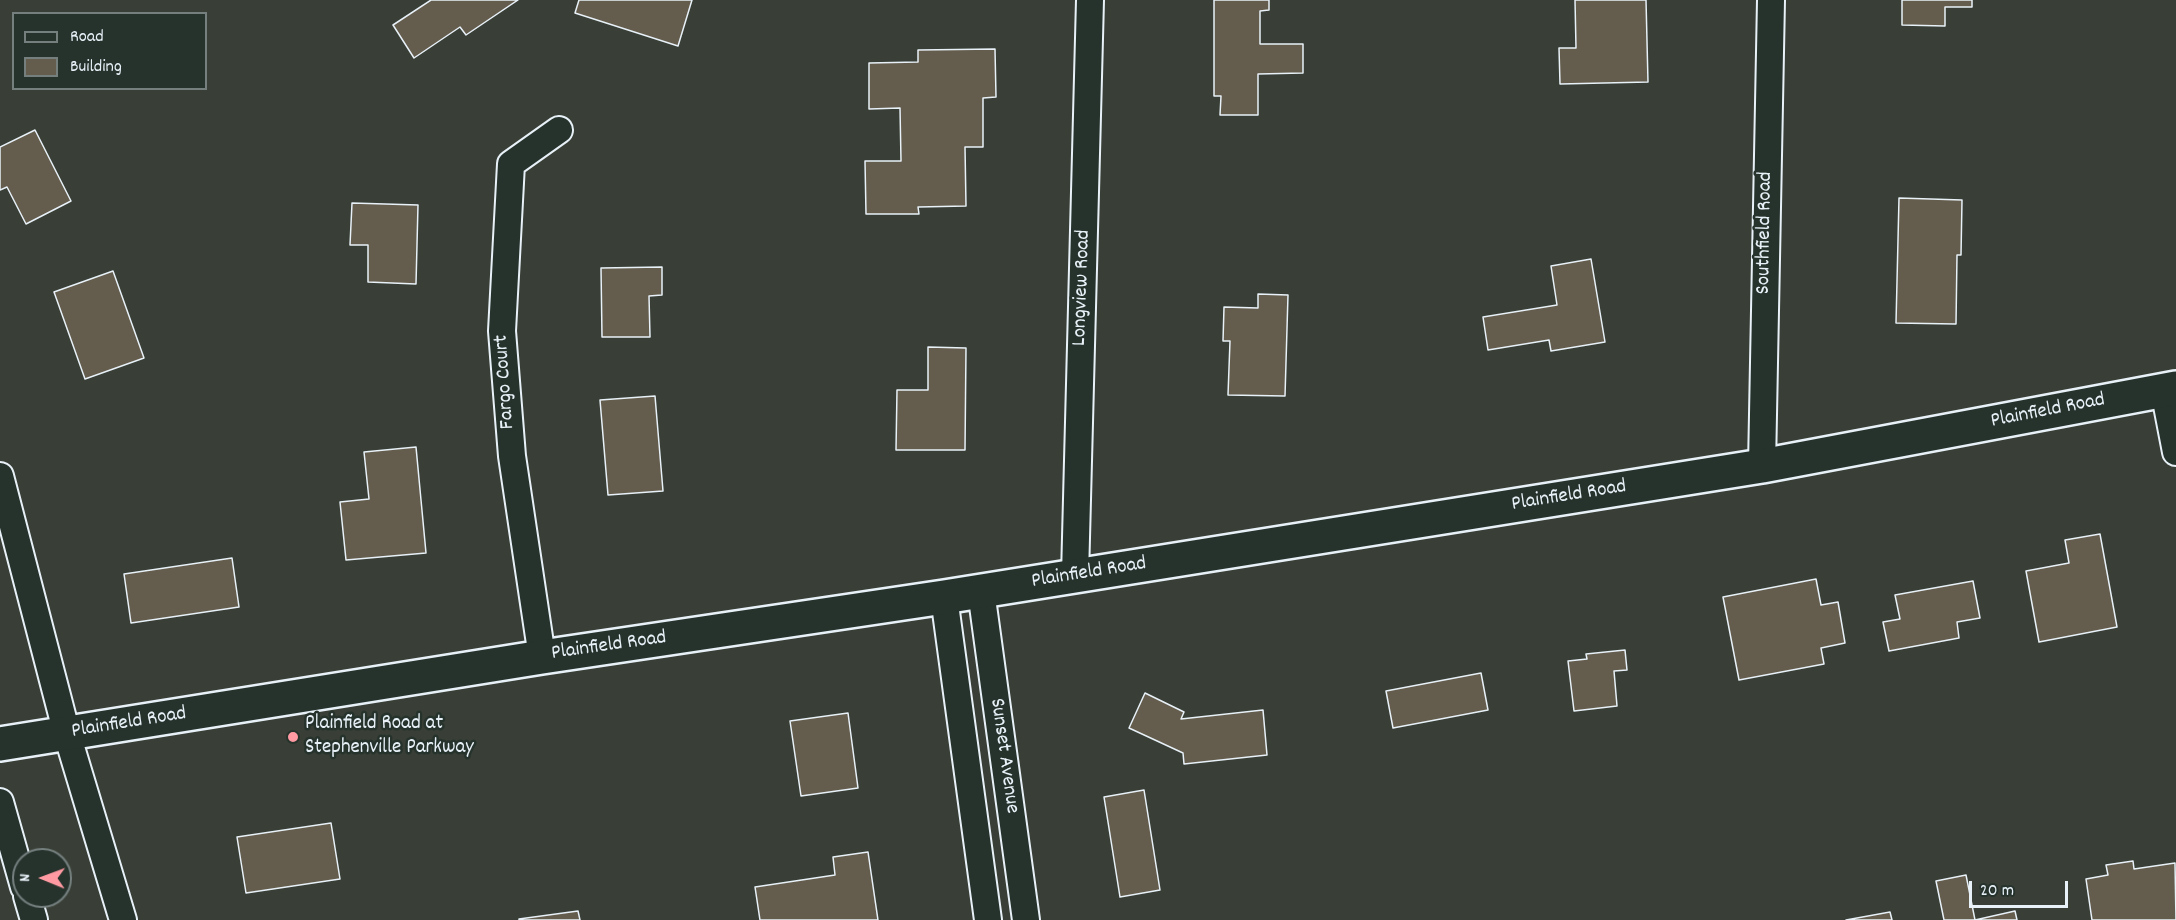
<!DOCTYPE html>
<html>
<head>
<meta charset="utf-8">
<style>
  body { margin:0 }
  #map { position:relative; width:2176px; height:920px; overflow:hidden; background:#393f36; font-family:Dekko,sans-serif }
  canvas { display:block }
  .legend { position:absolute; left:12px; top:12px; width:195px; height:78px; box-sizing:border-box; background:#26332d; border:2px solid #747f7e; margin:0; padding:8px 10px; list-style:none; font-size:18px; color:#e8f1f8 }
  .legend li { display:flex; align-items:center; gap:12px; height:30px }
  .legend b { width:30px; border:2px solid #747f7e }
  .north { position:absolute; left:12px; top:848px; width:60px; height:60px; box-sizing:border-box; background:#26332d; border:2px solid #747f7e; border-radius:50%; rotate:271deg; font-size:16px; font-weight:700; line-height:24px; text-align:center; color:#e8f1f8 }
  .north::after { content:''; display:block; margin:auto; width:21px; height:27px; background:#ff9aa2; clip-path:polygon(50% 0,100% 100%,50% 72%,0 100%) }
  .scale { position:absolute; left:1969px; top:881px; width:99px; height:27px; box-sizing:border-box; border:3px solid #e8f1f8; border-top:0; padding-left:8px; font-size:18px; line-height:21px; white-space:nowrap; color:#e8f1f8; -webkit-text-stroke:4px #26332d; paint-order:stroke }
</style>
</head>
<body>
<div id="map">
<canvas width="2176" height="920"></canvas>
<ul class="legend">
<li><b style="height:8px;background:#26332d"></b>Road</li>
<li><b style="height:16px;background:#645c4c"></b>Building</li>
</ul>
<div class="north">N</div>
<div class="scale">20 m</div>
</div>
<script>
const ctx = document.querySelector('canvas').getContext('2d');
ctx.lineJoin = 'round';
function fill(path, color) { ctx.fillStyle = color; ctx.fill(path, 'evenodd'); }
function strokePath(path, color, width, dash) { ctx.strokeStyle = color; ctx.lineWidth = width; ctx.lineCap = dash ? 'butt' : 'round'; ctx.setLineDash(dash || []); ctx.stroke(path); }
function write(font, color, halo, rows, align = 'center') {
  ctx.font = font + ' Dekko,sans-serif'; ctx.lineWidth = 5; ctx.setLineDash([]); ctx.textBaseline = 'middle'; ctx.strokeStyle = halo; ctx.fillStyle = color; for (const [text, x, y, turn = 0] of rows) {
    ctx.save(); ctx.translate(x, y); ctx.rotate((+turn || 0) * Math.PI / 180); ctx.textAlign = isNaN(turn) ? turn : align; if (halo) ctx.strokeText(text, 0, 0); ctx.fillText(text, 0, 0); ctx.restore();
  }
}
const building = new Path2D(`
  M431,0H518L466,35L460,27L414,58L393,25Z
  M579,0H692L678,46L575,13Z
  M1214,0H1269V10L1260,11V44H1303V73L1258,74V115H1220L1221,96H1214Z
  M1575,0H1646L1648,82L1560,84L1559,48H1576Z
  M1902,0H1972V7H1945V26L1902,25Z
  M995,49L996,97L983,98V147H965L966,206L918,207L919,214H866L865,161H901L900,108L869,109V63L918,62V50Z
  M35,130L71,201L26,224L7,187L0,190V147Z
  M1899,198L1962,200L1961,255H1957L1956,324L1896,323Z
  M352,203L418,205L416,284L368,282V245H350Z
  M1591,259L1605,342L1551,351L1549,340L1488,350L1483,317L1557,305L1551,266Z
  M662,267V295L649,296L650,337H602L601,268Z
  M113,271L144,358L85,379L54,292Z
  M1258,294L1288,295L1285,396L1228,395L1230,341H1223L1224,307L1258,308Z
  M928,347L966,348L965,450H896L897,390H928Z
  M655,396L663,491L608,495L600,400Z
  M416,447L426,553L346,560L340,502L369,499L364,452Z
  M2100,534L2117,627L2039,642L2026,571L2069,563L2065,540Z
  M232,558L239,607L131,623L124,574Z
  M1816,579L1821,605L1838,602L1845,643L1821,648L1824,664L1739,680L1723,597Z
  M1973,581L1980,618L1957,622L1959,638L1889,651L1883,622L1900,619L1895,595Z
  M1625,650L1627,670L1614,671L1617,706L1574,711L1568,661L1587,659L1586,654Z
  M1481,673L1488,710L1393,728L1386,691Z
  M1145,693L1184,712L1181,719L1263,710L1267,755L1184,764L1183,753L1129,728Z
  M848,713L858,788L801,796L790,721Z
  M1144,790L1160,890L1120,897L1104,797Z
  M331,823L340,879L246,893L237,837Z
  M868,852L878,920H760L755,887L835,875L833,857Z
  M2133,861L2134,869L2175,863L2176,920H2092L2086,879L2108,875L2106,865Z
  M1966,875L1975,920L2015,911L2017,920H1944L1936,881Z
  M578,911L580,920H519V919Z
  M1890,912L1892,920H1846Z`);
fill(building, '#645c4c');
strokePath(building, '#e8f1f8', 1.5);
const street = new Path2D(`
  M2164,390L2176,452
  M1762,466L1771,0
  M0,476L67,734L123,920
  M1075,576L1090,0
  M981,591L1026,920
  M944,597L988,920
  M542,657L512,456L502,331L511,164L559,130
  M0,802L24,887
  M27,896L34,920`);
const secondary = new Path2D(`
  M0,744L542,657L944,597L1762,466L2176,388`);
strokePath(street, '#e8f1f8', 30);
strokePath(secondary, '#e8f1f8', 38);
strokePath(street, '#26332d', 26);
strokePath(secondary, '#26332d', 33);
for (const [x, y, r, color] of [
  [293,737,6,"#ff9aa2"]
]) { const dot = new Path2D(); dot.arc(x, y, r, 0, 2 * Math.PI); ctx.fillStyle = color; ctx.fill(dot); strokePath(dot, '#26332d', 2); }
write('21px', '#e8f1f8', '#26332d', [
  ["Southfield Road",1766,233,-89],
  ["Longview Road",1083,288,-88],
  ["Fargo Court",506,382,-94],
  ["Plainfield Road",2048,412,-11],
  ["Plainfield Road",1569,497,-9],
  ["Plainfield Road",1089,574,-9],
  ["Plainfield Road",609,647,-8],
  ["Plainfield Road",129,724,-9],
  ["Sunset Avenue",1003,756,82]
]);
write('21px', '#e8f1f8', '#26332d', [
  ["Plainfield Road at",305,725],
  ["Stephenville Parkway",305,749]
], 'left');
</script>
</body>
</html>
